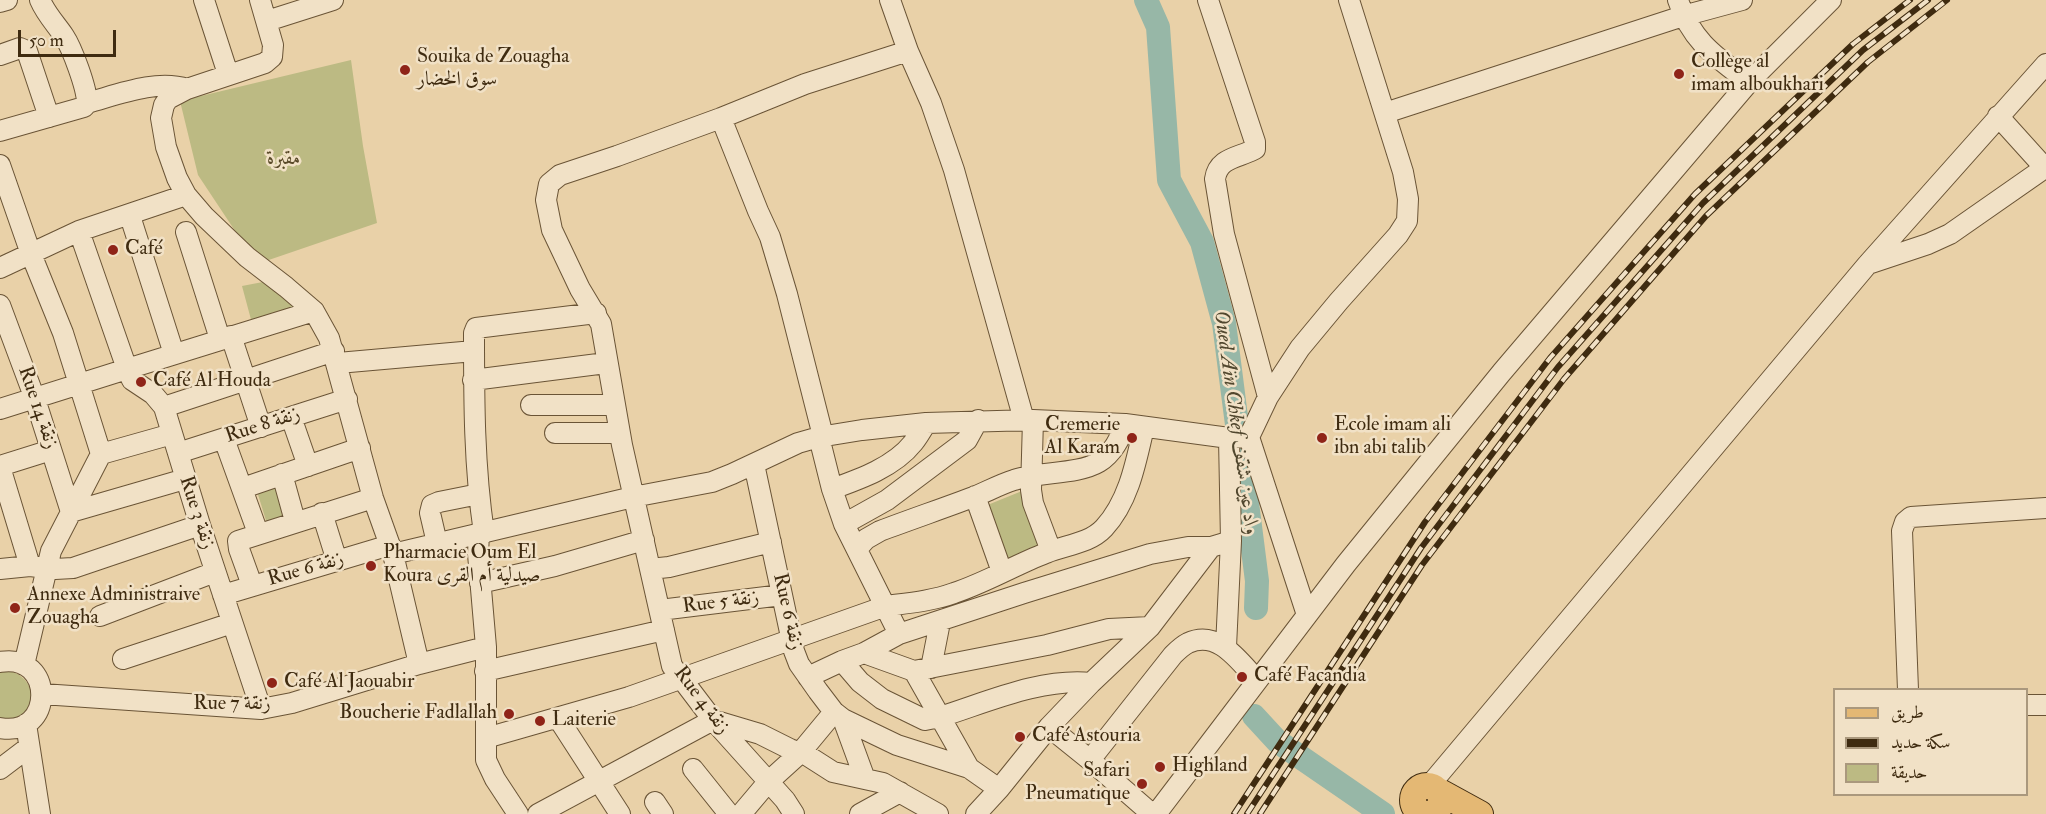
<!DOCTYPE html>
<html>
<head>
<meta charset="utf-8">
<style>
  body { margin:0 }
  #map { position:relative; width:2046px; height:814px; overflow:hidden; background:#e9d1a8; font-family:"IM FELL Double Pica",Amiri,serif }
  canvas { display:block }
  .legend { position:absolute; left:1833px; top:688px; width:195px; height:108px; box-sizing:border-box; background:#f1e1c6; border:2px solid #aa987d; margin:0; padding:8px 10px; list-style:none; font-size:18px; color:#3f2b10 }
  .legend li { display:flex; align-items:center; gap:12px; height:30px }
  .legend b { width:30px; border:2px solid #aa987d }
  .scale { position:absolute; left:18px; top:30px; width:98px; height:27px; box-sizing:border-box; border:3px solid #3f2b10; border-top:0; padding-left:8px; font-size:18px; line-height:21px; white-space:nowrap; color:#3f2b10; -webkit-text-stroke:4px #f1e1c6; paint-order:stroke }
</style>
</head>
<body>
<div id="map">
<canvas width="2046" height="814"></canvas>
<ul class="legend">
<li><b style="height:8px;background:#e4b874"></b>طريق</li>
<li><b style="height:8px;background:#3f2b10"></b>سكة حديد</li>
<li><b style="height:16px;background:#bcba83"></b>حديقة</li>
</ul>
<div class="scale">50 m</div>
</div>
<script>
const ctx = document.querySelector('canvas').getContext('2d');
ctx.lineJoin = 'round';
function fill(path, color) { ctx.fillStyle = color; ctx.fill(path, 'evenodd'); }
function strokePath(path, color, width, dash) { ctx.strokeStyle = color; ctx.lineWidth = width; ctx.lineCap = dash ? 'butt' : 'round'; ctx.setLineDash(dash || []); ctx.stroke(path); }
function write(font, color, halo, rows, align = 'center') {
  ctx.font = font + ' "IM FELL Double Pica",Amiri,serif'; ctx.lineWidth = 5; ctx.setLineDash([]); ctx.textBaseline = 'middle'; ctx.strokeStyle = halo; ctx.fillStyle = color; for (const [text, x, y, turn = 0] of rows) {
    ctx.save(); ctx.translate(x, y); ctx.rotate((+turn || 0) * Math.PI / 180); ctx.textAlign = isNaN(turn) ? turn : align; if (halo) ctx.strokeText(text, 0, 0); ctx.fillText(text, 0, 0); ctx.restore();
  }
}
fill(new Path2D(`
  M351,60L363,146L377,223L257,264L198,175L180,101Z
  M268,281L301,312L253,327L242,286Z
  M288,479L300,517L268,527L256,488Z
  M1022,491L1045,548L1008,563L985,506Z
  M0,670C36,670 41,710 14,718C10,720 5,719 0,719Z`), '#bcba83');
strokePath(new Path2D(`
  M1146,0L1158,27L1169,180L1202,242L1224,323L1257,581L1256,608
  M1254,716L1277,741L1383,814`), '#97b7a7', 24);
const minor = new Path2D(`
  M204,0L228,74
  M260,0L273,45L272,57L265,63L187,89L168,99L164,105L161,118L166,147L177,178L186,195L204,216L247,257L286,287L314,311L329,338L373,498L393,554L419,664
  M890,0L908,51
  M1208,0L1255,142V149L1253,150C1237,158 1218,158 1215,179L1224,234L1268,397
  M1678,0C1691,41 1716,57 1749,82
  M0,2L7,0
  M267,21L333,0
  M0,55L20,48L27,51L49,117
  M87,103C117,95 156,79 187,89
  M1385,113L1683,16L1742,0
  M1998,116L2045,168
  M721,118L617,156L560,175L549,184L546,200L552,230L580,289L601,324L622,445L672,666L713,720L785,800L794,814
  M0,131L84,107L87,103C87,88 72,48 64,36C55,23 46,14 40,0
  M0,165L31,254L63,333L101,454
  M130,216L174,354
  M79,231L127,369L314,311
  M186,232L220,339
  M1868,264L1928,244L1950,234L2046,167
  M0,268L79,231L186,195
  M0,305L35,399L71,512L185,479
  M231,336L261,427
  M338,363L474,351
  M473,380L606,363
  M531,405H614
  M164,407L334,351
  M0,409L127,369L132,380L153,394L164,407L200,525L261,709
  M291,417L308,466
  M1033,420L1031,490L1033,503L1051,551
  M555,433H619
  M823,436L787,294L770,237L758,211L721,118L805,84L908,51L931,103L954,170L1024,420
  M819,437L832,489L844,524L899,634
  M224,439L258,533
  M178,453L347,399
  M754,464L794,651L799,664L818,691L834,712L843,719L897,745L969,768L999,789
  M0,466L51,450
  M0,467L30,566
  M282,474L295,521
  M243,488L360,448
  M832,489C860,479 894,467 913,443C918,437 922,430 926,423
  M975,496L1002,572
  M322,513L337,561
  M844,524L887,500L967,440L978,420
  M484,533C474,466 474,400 474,333L476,328L596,313
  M479,534L478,554L486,647V760L495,779L518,814
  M437,543L430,513L432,505L439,502L479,494
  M857,549L866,539L880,531C912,519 944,508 976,496C988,491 1001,484 1014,480C1040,471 1077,475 1099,462C1112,454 1121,438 1125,424
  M393,554L633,497L712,482L732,474L798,443L819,437L862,430L926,423L1033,420L1125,424L1229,438L1249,437
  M0,569L30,566L55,569L73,568L200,525
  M650,569L669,567L771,542
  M480,583L555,566L644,540
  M252,585L239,549L238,541L373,498
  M223,595L390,545
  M660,610L782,595
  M1307,615L1249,437L1268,397L1300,348L1339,301L1398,235L1407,221L1408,199L1403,172L1349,0
  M100,616L215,572
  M1226,647L1231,541L1229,438
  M864,653L914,671L1047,645L1109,629L1150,627
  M123,659L232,623
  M842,661L860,682L882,699L925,720L940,717C988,702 1040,678 1091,683
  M0,662C55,652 55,738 0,728
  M24,665L51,551L101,454L172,434
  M931,668L940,622
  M485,671L664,630
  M914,671L969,768
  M808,677L842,661L864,653L899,634L1024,593L1150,554L1188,547H1211L1231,541
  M1908,690L1902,531L1905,522L1911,517L2046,508
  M42,694L261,709L292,703L419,664L486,647
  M2026,705H2046
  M558,718L620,814
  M843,719L865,779
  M26,724L40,814
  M1049,727L1090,760
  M486,738L629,697L886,606C909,603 932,601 954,593C985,583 1015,565 1046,553C1065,545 1089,544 1104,528C1129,501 1136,462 1144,427
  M0,769L29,747
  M693,769L729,814
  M1429,786L1867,265L2046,64
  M655,802L663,814
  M538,814L713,720L760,734L790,749L808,756L833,772L883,783L938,814
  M741,814L768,782L800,753L834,712
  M860,814L900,792
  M976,814L999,789L1049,727L1091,683L1150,627L1211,547
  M1152,814L1090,760L1173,655C1177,651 1182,646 1188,643C1218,629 1239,661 1257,680
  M1156,814L1346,564L1502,372L1749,82L1831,0`);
const major = new Path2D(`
  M1413 800a14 14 0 1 1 28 0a14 14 0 1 1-28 0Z
  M1438,791L1480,814`);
strokePath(minor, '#6a5436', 22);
strokePath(major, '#3f2b10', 28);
strokePath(minor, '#f1e1c6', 20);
strokePath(major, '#e4b874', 26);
const rail = new Path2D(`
  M1234,814L1425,522L1550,358L1695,194L1853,44L1910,0
  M1247,814L1421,548L1558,367L1703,203L1863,50L1928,0
  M1260,814L1422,565L1564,379L1706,216L1868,62L1947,0`);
strokePath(rail, '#3f2b10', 6);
strokePath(rail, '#f1e1c6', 4, [11]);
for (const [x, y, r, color] of [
  [405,70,6,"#8f2418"],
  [1679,74,6,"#8f2418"],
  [113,250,6,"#8f2418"],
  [141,382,6,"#8f2418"],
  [1132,438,6,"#8f2418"],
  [1322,438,6,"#8f2418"],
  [371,566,6,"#8f2418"],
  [15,608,6,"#8f2418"],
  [1242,677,6,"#8f2418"],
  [272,683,6,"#8f2418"],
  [509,714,6,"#8f2418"],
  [540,721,6,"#8f2418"],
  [1020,737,6,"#8f2418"],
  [1160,767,6,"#8f2418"],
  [1142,784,6,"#8f2418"]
]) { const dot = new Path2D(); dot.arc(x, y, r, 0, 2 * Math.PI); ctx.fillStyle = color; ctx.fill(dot); strokePath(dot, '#f1e1c6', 2); }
write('20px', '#3f2b10', '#f1e1c6', [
  ["Souika de Zouagha",417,58],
  ["سوق الخضار",417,81],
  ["Collège al",1691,63],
  ["imam alboukhari",1691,86],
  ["Café",125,250],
  ["Café Al Houda",153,382],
  ["Cremerie",1120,426,"right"],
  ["Al Karam",1120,449,"right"],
  ["Ecole imam ali",1334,426],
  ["ibn abi talib",1334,449],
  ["Pharmacie Oum El",383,554],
  ["Koura صيدلية أم القرى",383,577],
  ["Annexe Administraive",27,596],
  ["Zouagha",27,619],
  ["Café Facandia",1254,677],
  ["Café Al Jaouabir",284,683],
  ["Boucherie Fadlallah",497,714,"right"],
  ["Laiterie",552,721],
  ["Café Astouria",1032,737],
  ["Highland",1172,767],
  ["Safari",1130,772,"right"],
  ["Pneumatique",1130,795,"right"]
], 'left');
write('italic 20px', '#584827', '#f1e1c6', [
  ["مقبرة",284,160]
]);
write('20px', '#3f2b10', '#f1e1c6', [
  ["Rue 14 زنقة",37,408,71],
  ["Rue 8 زنقة",263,426,-18],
  ["Rue 3 زنقة",196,513,72],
  ["Rue 6 زنقة",306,570,-16],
  ["Rue 5 زنقة",721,603,-7],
  ["Rue 6 زنقة",787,612,77],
  ["Rue 4 زنقة",701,701,53],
  ["Rue 7 زنقة",232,705]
]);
write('italic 21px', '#51472e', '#f1e1c6', [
  ["Oued Aïn Chkef واد عين شقف",1235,423,82]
]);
</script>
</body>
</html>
